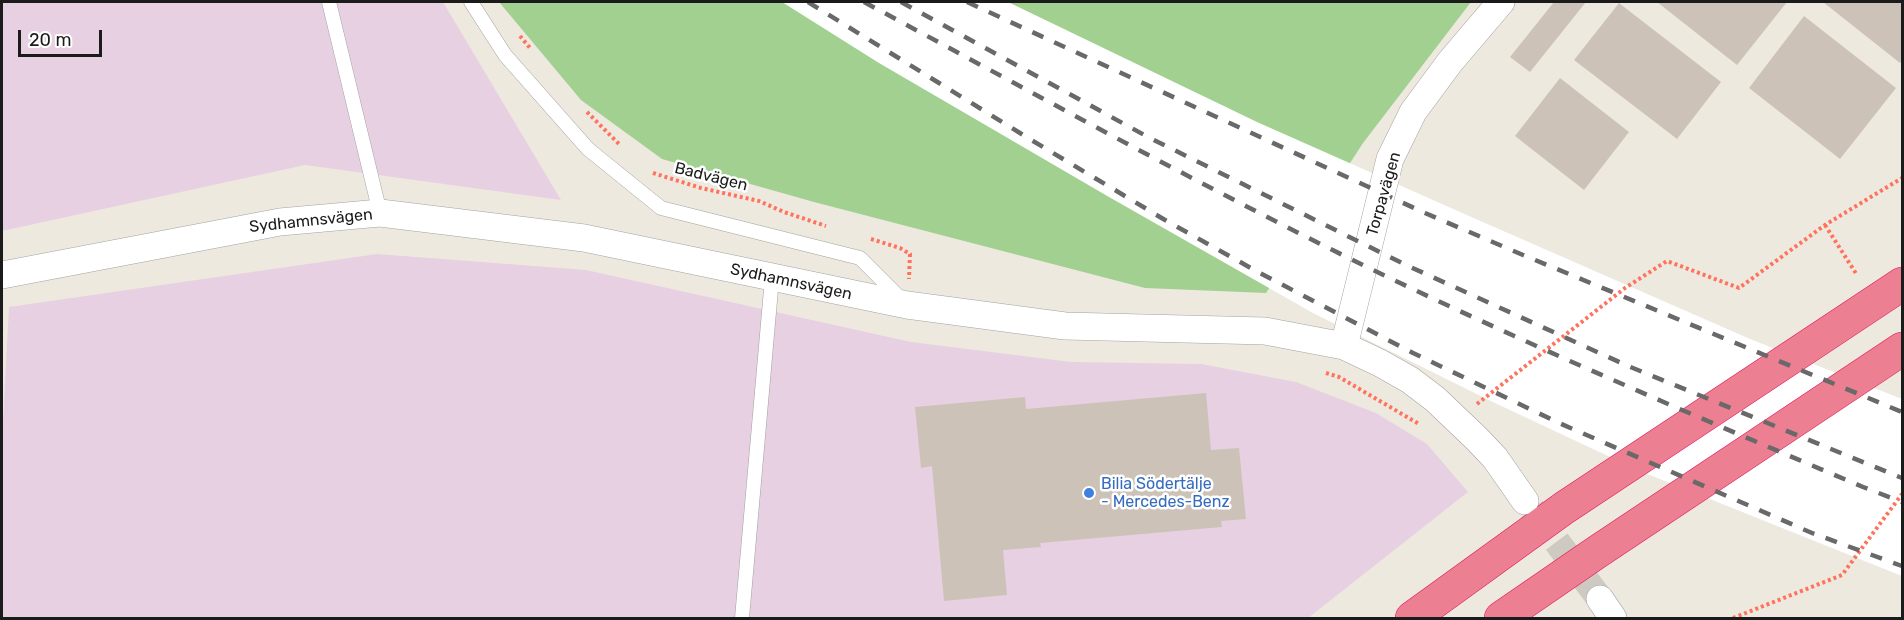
<!DOCTYPE html>
<html>
<head>
<meta charset="utf-8">
<style>
  body { margin:0 }
  #map { position:relative; width:1904px; height:620px; overflow:hidden; background:#eee9df; font-family:Rubik,sans-serif }
  canvas { display:block }
  .frame { position:absolute; inset:0; border:3px solid #1b1b1b; pointer-events:none }
  .scale { position:absolute; left:18px; top:30px; width:84px; height:27px; box-sizing:border-box; border:3px solid #1b1b1b; border-top:0; padding-left:8px; font-size:18px; line-height:21px; white-space:nowrap; color:#1b1b1b; -webkit-text-stroke:4px #fff; paint-order:stroke }
</style>
</head>
<body>
<div id="map">
<canvas width="1904" height="620"></canvas>
<div class="frame"></div>
<div class="scale">20 m</div>
</div>
<script>
const ctx = document.querySelector('canvas').getContext('2d');
ctx.lineJoin = 'round';
function fill(path, color) { ctx.fillStyle = color; ctx.fill(path, 'evenodd'); }
function strokePath(path, color, width, dash) { ctx.strokeStyle = color; ctx.lineWidth = width; ctx.lineCap = dash ? 'butt' : 'round'; ctx.setLineDash(dash || []); ctx.stroke(path); }
function write(font, color, halo, rows, align = 'center') {
  ctx.font = font + ' Rubik,sans-serif'; ctx.lineWidth = 5; ctx.setLineDash([]); ctx.textBaseline = 'middle'; ctx.strokeStyle = halo; ctx.fillStyle = color; for (const [text, x, y, turn = 0] of rows) {
    ctx.save(); ctx.translate(x, y); ctx.rotate((+turn || 0) * Math.PI / 180); ctx.textAlign = isNaN(turn) ? turn : align; if (halo) ctx.strokeText(text, 0, 0); ctx.fillText(text, 0, 0); ctx.restore();
  }
}
fill(new Path2D(`
  M2,2H443L561,200L305,165L2,231Z
  M377,254L586,270L911,342L1071,362L1201,364L1296,382L1376,413L1427,444L1468,492L1308,618H2V441L9,307Z`), '#e7d0e2');
fill(new Path2D(`
  M499,2H1471L1363,143L1266,293L1145,288L814,202L662,159L581,100Z`), '#a1d090');
fill(new Path2D(`
  M782,2H1008L1257,122L1469,216L1750,339L1902,399V576L1640,471L1495,403L1313,313L1109,197L879,63Z`), '#fff');
fill(new Path2D(`
  M1554,2H1586L1530,72L1510,57Z
  M1657,2H1787L1737,65Z
  M1823,2H1902V60L1900,63Z
  M1619,3L1721,82L1677,139L1574,60Z
  M1804,16L1896,88L1840,159L1749,88Z
  M1560,78L1629,132L1584,190L1515,136Z
  M1206,393L1211,450L1239,448L1246,519L1221,521L1222,527L1040,543L1041,547L1003,550L1007,595L944,601L932,466L921,468L915,407L1025,397L1026,409Z`), '#cdc2b8');
strokePath(new Path2D(`
  M1532,509L1600,599`), '#cecac2', 27, [27, 14]);
const lane = new Path2D(`
  M329,2L380,213
  M471,2L505,55L588,149L661,208L860,258L901,299
  M742,618L772,278`);
const street = new Path2D(`
  M2,275L280,222L380,213L584,238L907,305L1065,326L1265,331L1344,346L1380,363L1410,380L1435,399L1477,439L1495,458L1525,501
  M1344,346L1390,159L1413,112L1450,62L1501,2
  M1600,599L1613,618`);
const highway = new Path2D(`
  M1412,618L1564,508L1902,284
  M1501,618L1597,552L1902,349`);
strokePath(lane, '#a2a2a2', 15);
strokePath(street, '#a2a2a2', 28);
strokePath(highway, '#e11657', 34);
strokePath(new Path2D(`
  M520,36L530,48
  M587,112L620,145
  M653,173L701,188L759,201L784,212L826,226
  M1825,225L1857,275
  M871,239L900,248L910,254L909,279
  M1326,373L1339,377L1419,424
  M1477,404L1625,288L1667,261L1739,288L1825,225L1902,178
  M1733,618L1842,575L1902,494`), '#ff735e', 4, [3, 3]);
strokePath(lane, '#fff', 14);
strokePath(street, '#fff', 27);
strokePath(highway, '#ec7f91', 33);
strokePath(new Path2D(`
  M808,2L1028,138L1165,220L1258,272L1413,353L1559,423L1812,533L1902,566
  M864,2C1041,97 1217,195 1398,282C1551,355 1707,421 1863,487L1902,502
  M901,2L1148,137L1406,265L1628,366L1902,478
  M967,2L1425,213L1523,255L1902,412`), '#696969', 4.5, [12, 12]);
for (const [x, y, r, color] of [
  [1089,493,6,"#3f7fe0"]
]) { const dot = new Path2D(); dot.arc(x, y, r, 0, 2 * Math.PI); ctx.fillStyle = color; ctx.fill(dot); strokePath(dot, '#fff', 2); }
write('16px', '#1b1b1b', '#fff', [
  ["Badvägen",711,177,14],
  ["Torpavägen",1384,194,-74],
  ["Sydhamnsvägen",311,221,-6],
  ["Sydhamnsvägen",791,282,12]
]);
write('16px', '#366cbe', '#fff', [
  ["Bilia Södertälje",1101,484],
  ["- Mercedes-Benz",1101,502]
], 'left');
</script>
</body>
</html>
